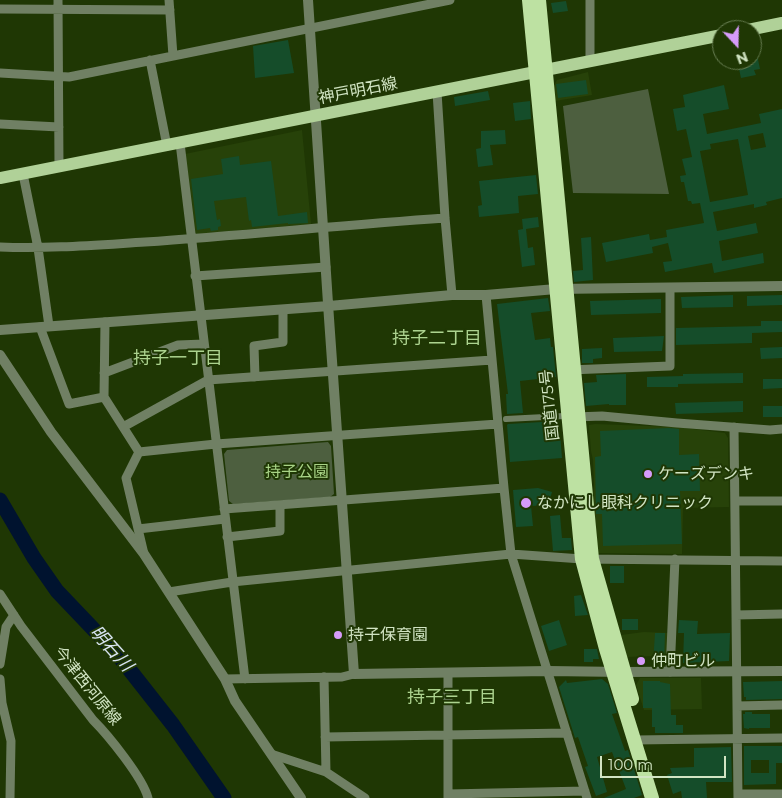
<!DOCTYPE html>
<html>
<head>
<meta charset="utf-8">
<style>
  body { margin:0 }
  #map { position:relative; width:782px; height:798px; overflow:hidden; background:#1f3704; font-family:Montserrat,sans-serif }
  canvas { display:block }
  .north { position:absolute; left:712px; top:20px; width:50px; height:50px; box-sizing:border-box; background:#1f3704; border:1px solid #667c50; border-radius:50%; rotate:159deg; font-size:14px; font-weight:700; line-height:20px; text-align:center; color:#d1e4c3 }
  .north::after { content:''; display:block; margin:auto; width:18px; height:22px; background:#d69bf9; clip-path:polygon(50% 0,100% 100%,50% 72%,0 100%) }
  .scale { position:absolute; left:600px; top:756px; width:126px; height:22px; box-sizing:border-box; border:2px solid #d1e4c3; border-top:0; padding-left:6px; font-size:15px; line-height:18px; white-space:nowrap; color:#d1e4c3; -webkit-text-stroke:4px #1f3704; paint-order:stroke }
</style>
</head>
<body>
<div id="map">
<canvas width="782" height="798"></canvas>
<div class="north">N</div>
<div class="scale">100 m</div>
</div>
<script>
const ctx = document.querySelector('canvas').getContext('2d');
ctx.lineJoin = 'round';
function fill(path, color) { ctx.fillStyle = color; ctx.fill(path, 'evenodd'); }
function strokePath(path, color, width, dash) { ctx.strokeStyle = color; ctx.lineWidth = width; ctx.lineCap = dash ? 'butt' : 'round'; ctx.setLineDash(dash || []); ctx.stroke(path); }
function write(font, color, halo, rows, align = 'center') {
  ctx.font = font + ' Montserrat,"Noto Sans JP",sans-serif'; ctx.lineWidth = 4; ctx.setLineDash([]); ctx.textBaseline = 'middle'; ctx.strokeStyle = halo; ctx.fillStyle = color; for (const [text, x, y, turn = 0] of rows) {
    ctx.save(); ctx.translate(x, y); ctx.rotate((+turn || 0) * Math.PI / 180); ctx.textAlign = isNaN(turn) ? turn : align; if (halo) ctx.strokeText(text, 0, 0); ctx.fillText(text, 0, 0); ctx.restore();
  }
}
fill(new Path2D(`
  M588,72L592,95L555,101L553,87L557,80Z
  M302,130L311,224L197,234L193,231L185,154Z
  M595,424L677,427L725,433L728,438L729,507L683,508L682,554L598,553L593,496L594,486L593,460L591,451L589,425Z
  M644,632L669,633L666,663L655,664V656L627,657L621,635Z
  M640,678H701L702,709L644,710L636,685Z`), '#274209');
fill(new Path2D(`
  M648,89L669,194L573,193L563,106Z
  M328,442L331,446L334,494L330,497L233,504L229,501L224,454L227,450Z`), '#4d5f3f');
strokePath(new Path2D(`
  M0,500L34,558L57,591L118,655L173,725L224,798`), '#00132f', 15);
fill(new Path2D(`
  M566,1L568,11L553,13L551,3Z
  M288,40L294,73L255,78L253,46Z
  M752,45H755L760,69L754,70L756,75L741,78L737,60H752Z
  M586,80L588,94L558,98L556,84Z
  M724,85L729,109L703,114L707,134L761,123L759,114L782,109V198L766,202L767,205L754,208V204L713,212L717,231L756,223L758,233L719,241L722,261L763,253L764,263L714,273L712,263L665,272L663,262L672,261L668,243L652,247L653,253L606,262L602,243L649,234L650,240L667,237L666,230L704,223L700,203L692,204L691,201H688L684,182H681L680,176L686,175L682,159L692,157L686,129L677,131L673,109L685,107L683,95ZM763,133L766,147L751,150L748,136ZM738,139L748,195L710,202L700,151L711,149L710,144Z
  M488,91L490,100L455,106L454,97Z
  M530,101L531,119L515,121L513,103Z
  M505,130L506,144L490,145L493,165L478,167L476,149L481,148V131Z
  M239,156L240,165L271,161L278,216L307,212L308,223L288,224V223L252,227L251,220L249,221L246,197L214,201L217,220L220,219L221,226L218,227V230L211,231L210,228L197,230L191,179L223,174L221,159Z
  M536,175L538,194L518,196L519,213L479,217L478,206L482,205L479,181Z
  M538,217L539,227L526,229L528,248L533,247L535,265L522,267L518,230L523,229L522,219Z
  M591,237L593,280L574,282L573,271L583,270L581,238Z
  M733,295V307L682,308L681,297Z
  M782,295V305L747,306V296Z
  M548,298L550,311L531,313L535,340L550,338L551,347H553L556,377L520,381L523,413L507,414L506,394H508L497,304Z
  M661,299V313L591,315L590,301Z
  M761,321H782V332L752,333V343L676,345V328L761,326Z
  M664,336L662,351L614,352L613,338Z
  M782,347V358L761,359L760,348Z
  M602,348V358L593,359V363H582V349Z
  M743,373V383L678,384V387H647V377L683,376V374Z
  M626,374V405H609V404L586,406L584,383L597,382L596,375Z
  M763,379H782V388L763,389Z
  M743,401V412L676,414L675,403Z
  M763,406H782V417H763Z
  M559,421L562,458L510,462L507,425L508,424Z
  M669,428L679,429V455L699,454L700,491H680L682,544L603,546L602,514H596L595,457L601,456L600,431Z
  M538,488L552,492L548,505L531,506L533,526L516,527L513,490Z
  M560,515L562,538H571L572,550L553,551L550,516Z
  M610,566H624V583H610Z
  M581,595L588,615L575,616L574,596Z
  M622,619H638V630H622Z
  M559,620L567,645L549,651L541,626Z
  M679,620L698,621L697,634L730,633L729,661L683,663L684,633H678Z
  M655,633H665L664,663L653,664Z
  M584,649H597L599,659H593V662H584Z
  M602,679L608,684L617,713L612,714L625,751L628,750L642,795L634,798H604L626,789L612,752L597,757L607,792L596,796L585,767L588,766L578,737L575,738L559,687L566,680L567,683Z
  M643,681H660V682L670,684L671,715H676V725H683V733H655V727H652V708H643Z
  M782,681V699L746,700V697H744L743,682Z
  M745,712H752V714H770V728H749V729L744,728L743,714H745Z
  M744,746H782V763H776V784L744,785ZM751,760H769V773H751Z
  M731,747L732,782H706L707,798H682L681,791L673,794L667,775L672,773L670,768L694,767V748Z`), '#154d2a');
strokePath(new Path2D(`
  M506,419L564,416`), '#708064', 6);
strokePath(new Path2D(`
  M58,0L59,167
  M169,0L173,56
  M590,0V60
  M0,9L170,10
  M150,60L167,146
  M0,73L69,77L450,0
  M437,92L445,218L452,295
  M0,124L59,127
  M180,143L245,679
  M23,174L38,248L49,326
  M0,247C48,249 96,245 145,242C245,235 344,225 445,218
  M195,276L326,267
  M486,295L504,488L511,554L587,798
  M105,322L104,397L139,452
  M40,327L69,404L104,397
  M569,370L670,366V288
  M104,373L178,345L204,344
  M255,377L254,346L283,342V310
  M575,417L602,416L677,423L770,430L782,429
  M123,427L208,380L492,360
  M734,427L738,798
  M735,501H782
  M224,509L504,488
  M138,529L225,519
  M227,537L280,531V505
  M144,554L126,478L139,452L216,444L498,424
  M169,592L232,582L511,554L582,559L782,561
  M0,594L21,626L93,720C108,735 143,778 148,798
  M736,615L782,614
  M0,664L6,627L14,615
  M670,672L675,559
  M448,673V798
  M324,677L326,772L365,798
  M0,679L2,703L11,741L10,798
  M225,679L342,677L354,674
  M737,706L782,705
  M325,737L567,733
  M635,740L782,738
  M271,754L326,772
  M448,794L585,791
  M738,794H782`), '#708064', 9);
strokePath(new Path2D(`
  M308,0C323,225 337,449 354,674L548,671L624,672L782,671
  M0,330L329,306L452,295H486L556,289L782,286
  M0,355L51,432L144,554L225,679L235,701L301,798`), '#708064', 10);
strokePath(new Path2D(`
  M748,30L782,23
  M0,178L722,35`), '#b0d198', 12);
strokePath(new Path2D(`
  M529,0L582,559L606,649L652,798
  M539,0L592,559L632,699`), '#bde1a2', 14);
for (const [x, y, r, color] of [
  [648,474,5,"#d69bf9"],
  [526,503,6,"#d69bf9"],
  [338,635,5,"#d69bf9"],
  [641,661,5,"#d69bf9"]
]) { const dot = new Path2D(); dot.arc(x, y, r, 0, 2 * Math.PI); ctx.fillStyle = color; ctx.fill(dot); strokePath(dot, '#1f3704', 2); }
write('16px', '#d1e4c3', '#1f3704', [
  ["神戸明石線",358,91,-11],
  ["国道175号",550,405,-96],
  ["今津西河原線",87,686,51]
]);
write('16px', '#a8d386', '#1f3704', [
  ["持子公園",297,472]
]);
write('16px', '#d1e4c3', '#1f3704', [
  ["ケーズデンキ",658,474],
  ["なかにし眼科クリニック",537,503],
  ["持子保育園",348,635],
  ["仲町ビル",651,661]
], 'left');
write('18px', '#acd38f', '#1f3704', [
  ["持子二丁目",437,339],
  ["持子一丁目",178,359],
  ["持子三丁目",452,698]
]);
write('italic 18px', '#d8e4f1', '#1f3704', [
  ["明石川",111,649,48]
]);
</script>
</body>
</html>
